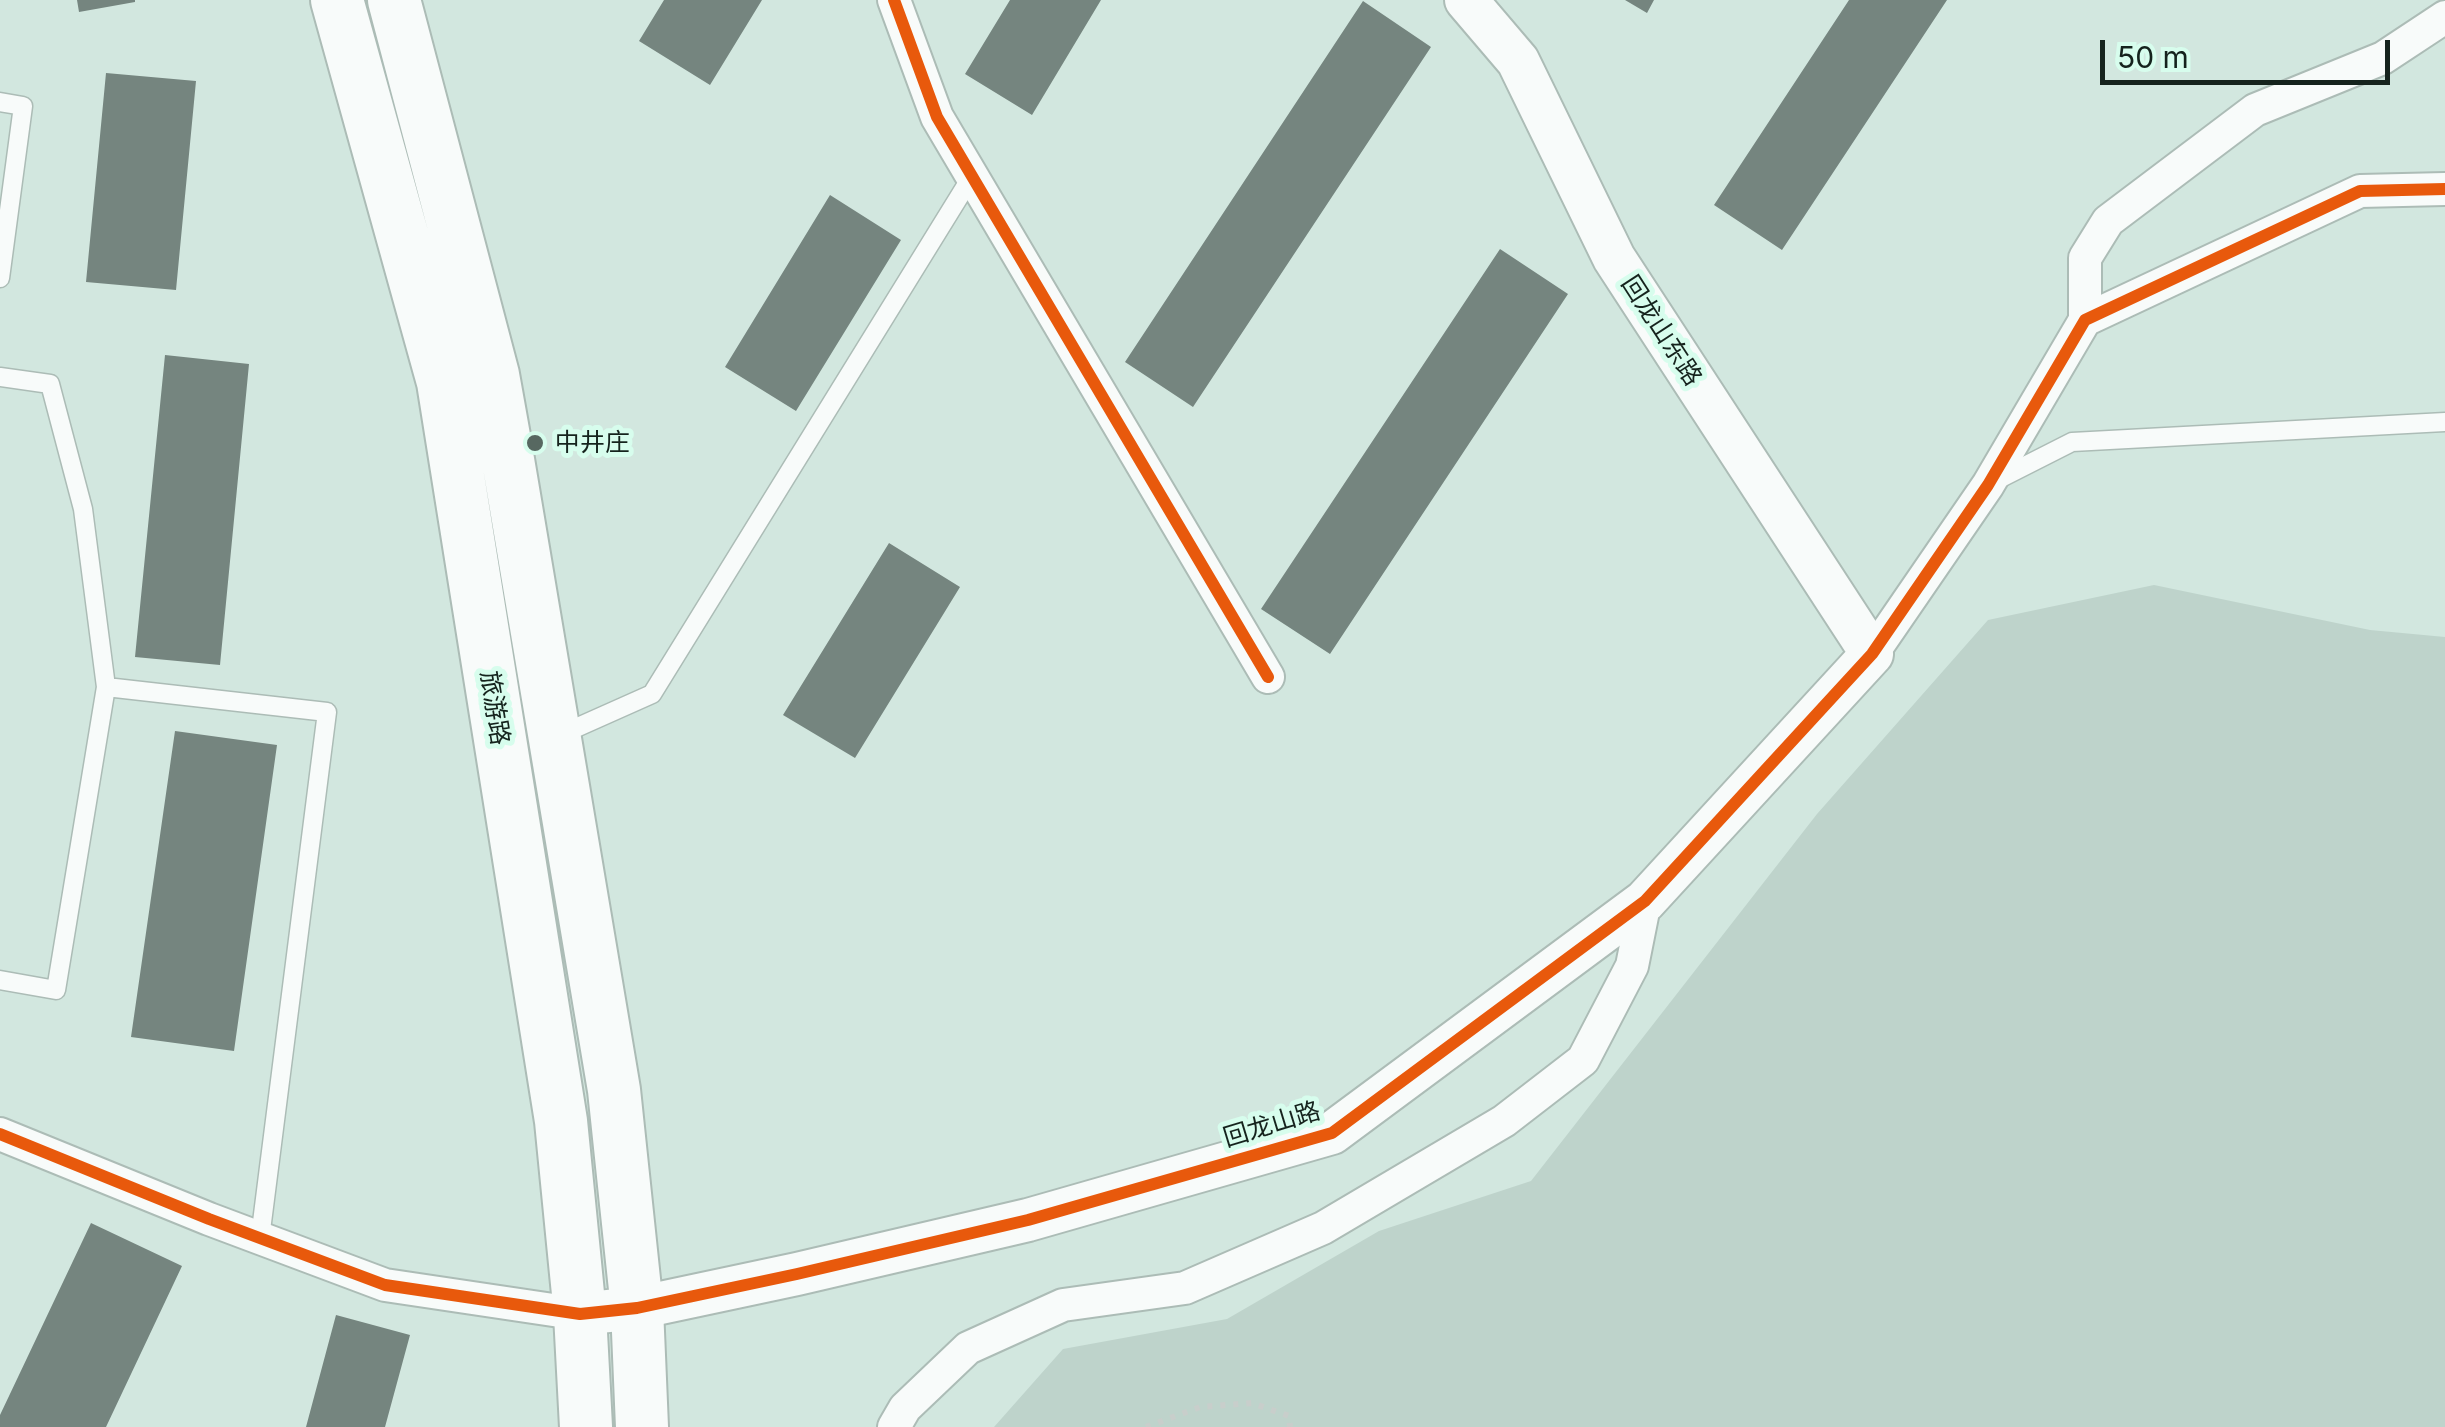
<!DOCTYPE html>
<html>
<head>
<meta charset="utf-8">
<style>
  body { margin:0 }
  #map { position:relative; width:2445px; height:1427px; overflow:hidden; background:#d2e7df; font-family:Inter,sans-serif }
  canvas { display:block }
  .scale { position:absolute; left:2100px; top:40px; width:290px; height:45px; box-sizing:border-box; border:5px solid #15231d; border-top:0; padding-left:12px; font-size:30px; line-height:35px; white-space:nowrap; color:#15231d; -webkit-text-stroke:8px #d7fded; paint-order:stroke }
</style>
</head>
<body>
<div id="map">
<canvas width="2445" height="1427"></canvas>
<div class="scale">50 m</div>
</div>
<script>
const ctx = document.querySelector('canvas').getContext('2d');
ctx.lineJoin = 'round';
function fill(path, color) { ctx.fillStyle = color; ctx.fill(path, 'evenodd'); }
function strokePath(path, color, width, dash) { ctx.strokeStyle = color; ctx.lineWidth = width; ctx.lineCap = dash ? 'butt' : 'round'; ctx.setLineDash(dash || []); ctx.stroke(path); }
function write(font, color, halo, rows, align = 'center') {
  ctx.font = font + ' Inter,"Noto Sans SC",sans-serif'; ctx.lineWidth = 10; ctx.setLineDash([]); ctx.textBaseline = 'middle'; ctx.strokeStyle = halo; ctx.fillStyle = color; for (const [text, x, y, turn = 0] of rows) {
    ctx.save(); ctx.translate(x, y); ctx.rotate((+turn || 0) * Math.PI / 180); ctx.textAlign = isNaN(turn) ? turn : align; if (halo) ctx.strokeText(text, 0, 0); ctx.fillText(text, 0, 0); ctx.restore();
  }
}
fill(new Path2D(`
  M2154,585L2370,630L2445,637V1427H994L1063,1349L1227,1319L1379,1231L1531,1181L1817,814L1988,620Z`), '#bed3cb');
fill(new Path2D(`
  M77,0H135V2L79,12Z
  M664,0H762L710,85L639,41Z
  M1010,0H1101L1032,115L965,74Z
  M1625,0H1654L1647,13Z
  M1849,0H1947L1782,250L1714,205Z
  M1363,1L1431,47L1193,407L1125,362Z
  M106,73L196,81L176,290L86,282Z
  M830,195L901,240L796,411L725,367Z
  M1500,249L1568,294L1330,654L1261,609Z
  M165,355L249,364L220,665L135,657Z
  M889,543L960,587L855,758L783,715Z
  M175,731L277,745L234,1051L131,1037Z
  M91,1223L182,1266L106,1427H0V1415Z
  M336,1315L410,1335L385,1427H306Z`), '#75857f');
const service = new Path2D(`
  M0,102L23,106L0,278
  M0,377L50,384L83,509L106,687
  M1997,480L2072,442L2445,422
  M560,735L652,694L972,176
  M0,980L56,990L106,687L327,712L260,1238`);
const minor = new Path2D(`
  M894,0L937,117L1268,677
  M2085,320V258L2108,221L2255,110L2383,58L2445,17
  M1872,654L1988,485L2085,320L2360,191L2445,189
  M0,1134L209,1219L385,1285L580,1314
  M894,1427L905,1408L968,1348L1063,1305L1185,1288L1323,1228L1504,1121L1583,1060L1632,966L1645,901`);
const tertiary = new Path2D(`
  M580,1314L637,1308L797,1274L1028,1220L1332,1133L1645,901L1872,654L1614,258L1518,61L1466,0`);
const primary = new Path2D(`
  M337,0L443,382L561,1121L580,1314L586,1427
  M394,0L493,375L505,442L614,1090L637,1308L642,1427`);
strokePath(service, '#acbcb6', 21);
strokePath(minor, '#acbcb6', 36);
strokePath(tertiary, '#acbcb6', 46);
strokePath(primary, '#acbcb6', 56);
strokePath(new Path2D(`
  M1146,1427L1200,1407L1252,1403L1289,1416L1290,1427`), '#c8cecb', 6, [5, 8]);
strokePath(service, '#f8fbfa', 18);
strokePath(minor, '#f8fbfa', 32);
strokePath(tertiary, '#f8fbfa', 42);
strokePath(primary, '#f8fbfa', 52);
strokePath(new Path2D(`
  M894,0L937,117L1268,677
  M0,1134L209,1219L385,1285L580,1314L637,1308L797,1274L1028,1220L1332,1133L1645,901L1872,654L1988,485L2085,320L2360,191L2445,189`), '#e8590c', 12);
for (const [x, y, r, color] of [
  [535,443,10,"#576861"]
]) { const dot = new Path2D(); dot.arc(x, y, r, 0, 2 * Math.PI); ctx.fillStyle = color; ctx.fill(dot); strokePath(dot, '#d7fded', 4); }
write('25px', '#15231d', '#d7fded', [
  ["回龙山东路",1661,331,57],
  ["旅游路",494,708,81],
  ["回龙山路",1272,1125,-17]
]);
write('25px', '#15231d', '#d7fded', [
  ["中井庄",555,443]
], 'left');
</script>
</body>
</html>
